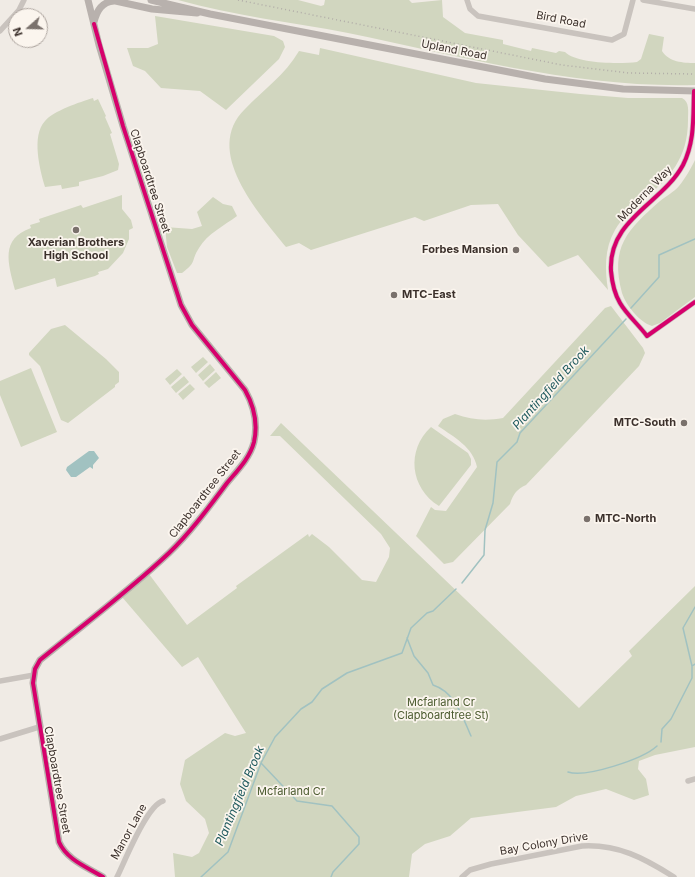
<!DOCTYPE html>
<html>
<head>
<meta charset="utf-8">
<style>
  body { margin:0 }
  #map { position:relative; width:695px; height:877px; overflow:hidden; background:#f0ebe5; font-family:Inter,sans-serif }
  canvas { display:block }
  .north { position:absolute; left:8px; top:8px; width:40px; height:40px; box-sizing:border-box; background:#fbf5ee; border:1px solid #aea6a0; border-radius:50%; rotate:250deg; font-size:11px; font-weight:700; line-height:16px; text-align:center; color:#3b302b }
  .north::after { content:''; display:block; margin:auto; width:14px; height:18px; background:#7a716c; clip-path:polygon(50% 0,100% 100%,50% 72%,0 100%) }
</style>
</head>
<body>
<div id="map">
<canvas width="695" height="877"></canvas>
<div class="north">N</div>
</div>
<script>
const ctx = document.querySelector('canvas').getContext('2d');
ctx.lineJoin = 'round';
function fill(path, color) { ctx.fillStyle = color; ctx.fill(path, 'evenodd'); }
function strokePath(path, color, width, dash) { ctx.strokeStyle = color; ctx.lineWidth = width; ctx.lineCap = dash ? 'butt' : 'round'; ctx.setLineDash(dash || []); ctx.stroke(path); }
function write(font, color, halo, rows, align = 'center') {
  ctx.font = font + ' Inter,sans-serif'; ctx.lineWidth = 3.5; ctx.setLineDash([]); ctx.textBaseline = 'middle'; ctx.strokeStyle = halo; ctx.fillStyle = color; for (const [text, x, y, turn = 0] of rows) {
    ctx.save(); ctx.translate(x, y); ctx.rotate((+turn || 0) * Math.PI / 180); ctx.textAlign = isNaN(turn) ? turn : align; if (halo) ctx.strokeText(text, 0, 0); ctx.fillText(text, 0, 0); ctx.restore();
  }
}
fill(new Path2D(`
  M178,0H298L321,6L324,5L325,0H409L412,3L442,0L443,17L465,33L503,40V44L531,51L532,48L556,53L559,51L565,52C577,64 620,64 637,62L641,59L649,34L664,37L662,51C669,62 683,63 695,63V85C577,88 463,57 348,33C292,22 234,16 178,0Z
  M155,16L274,36L283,41L285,47L279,59L226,110L200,91L161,88L145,71L133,66L127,48H148L158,44Z
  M320,48L476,83L580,94L628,98H682C690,102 688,112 688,120C688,158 670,178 642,201C632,210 621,219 615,230C604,249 605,270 608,290L578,255L548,267L518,235L498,204L471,205L424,221L415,217L311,250L299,243L286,247C259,213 202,151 245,109C264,89 285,75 299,51L319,55Z
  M93,98L94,101L98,99L106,116L105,117L112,133L110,134L119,164L118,170L103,176L79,182V186L62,189L61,185L45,187C40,170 31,136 45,121C53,111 80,102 93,98Z
  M695,160V297L660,323L652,326C639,322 626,305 622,293C610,247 627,230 660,201C666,196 674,192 679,186C685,179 691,168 695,160Z
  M122,195V209L131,220L133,228L129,230V239L123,253L108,269L98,272L99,274L95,276L57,287L55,278L15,290C8,263 0,239 31,228L30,225L40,222L39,219L81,205L83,208Z
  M213,197L223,204L232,206L237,216C225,225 207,234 199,248C190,262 198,261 182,273H177L167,247L165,227L192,229L202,226L197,212Z
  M611,306L643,348L645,353L639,366L526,485C517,489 513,494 510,504L453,562L444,564L416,536L431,507L435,510L446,511L477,467C473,447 454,437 438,426L443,419L455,414C472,420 486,421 503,418L605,308Z
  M65,325L106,359L119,372V382L115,385V387L68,423L61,420L40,366L29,355V353L51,329Z
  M203,357L208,362L196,373L191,367Z
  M210,364L215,370L203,381L198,375Z
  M31,368L57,432L21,447L0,395V381Z
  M177,369L182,374L170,385L165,379Z
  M216,372L221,378L209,388L204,383Z
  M184,376L189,382L176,393L171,387Z
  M190,384L195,389L183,400L178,394Z
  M281,423L579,708L632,656L629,651L695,586V747L655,755L639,761L638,769L646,779L649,795L634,800L606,789L576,796L556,807L471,818L450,836L425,844L412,854L409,877H175L173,853L192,857L199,853L209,833L205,819L186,801L180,784L185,760L225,733L235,736L246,733L198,657L182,667L122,597L149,574L187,625L237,588L236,586L308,534L309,537L312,534L329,547L362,580L376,582L389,557L390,548L381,534L280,436H270Z
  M431,427L468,453L471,459V465L439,506C410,488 406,450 431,427Z`), '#d1d6bf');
fill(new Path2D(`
  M89,451H94L99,458L93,465V469L90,467L76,477H71L66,470L67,467Z`), '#a1c2c1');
strokePath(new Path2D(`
  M631,308L659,277V255L695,239
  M462,583L484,555L485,530L493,503L497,462L517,442L520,433L626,319
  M407,638L414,656L428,673L433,685C455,692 462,716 471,736
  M692,666L683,628L695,607
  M661,742L662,729L671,719L692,678V666L695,664
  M261,763L297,801L332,806L359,837V844L333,872L331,877
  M568,772C586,778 643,759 657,746
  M201,877L228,852L261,763L275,737L301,709L312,702L322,689L347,673L402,653L411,628L427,613L433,611L456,589`), '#a1c2c1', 1.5);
strokePath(new Path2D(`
  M467,0L470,9L478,16L612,40L624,34L633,0
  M643,0L695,9
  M0,31L19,10L24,0
  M694,91C693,117 695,141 683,165C662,204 608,219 611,271C612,282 614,293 620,303C627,315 638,324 647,336L695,302
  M0,681L34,675
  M0,739L39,727
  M688,781L695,779
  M117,877C125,861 147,805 163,801
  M462,877L470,870L491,864L582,846C618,844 644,858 674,877`), '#c9c3be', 5.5);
strokePath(new Path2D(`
  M88,0L99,45L123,126L181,305L192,325L245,390C254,406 258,424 254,442C250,458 237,471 227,483C209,507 191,532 169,553C129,591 83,625 40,660L35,669L33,683L59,842C67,860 87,867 103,877
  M111,0L152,9L197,13
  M151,0L210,14L545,79L623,89L695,91
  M94,22C97,10 102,2 114,1`), '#b8b1ad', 7);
strokePath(new Path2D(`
  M238,0L562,65L629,73L695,74`), '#b1aca8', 1.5, [1, 3]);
strokePath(new Path2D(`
  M94,24L123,126L181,305L192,325L245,390C254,406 258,424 254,442C250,458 237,471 227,483C209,507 191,532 169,553C129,591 83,625 40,660L35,669L33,683L59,842C67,860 87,867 103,877
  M694,91C693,117 695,141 683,165C662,204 608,219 611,271C612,282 614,293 620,303C627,315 638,324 647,336L695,302`), '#d6006c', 4);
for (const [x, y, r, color] of [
  [76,230,4,"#7a716c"],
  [516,250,4,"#7a716c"],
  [394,295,4,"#7a716c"],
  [684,423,4,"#7a716c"],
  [587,519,4,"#7a716c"]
]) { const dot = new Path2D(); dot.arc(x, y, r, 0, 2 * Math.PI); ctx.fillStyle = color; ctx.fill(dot); strokePath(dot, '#fbf5ee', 1.5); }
write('11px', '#3b302b', '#fbf5ee', [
  ["Bird Road",561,20,11],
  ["Upland Road",454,50,11],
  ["Clapboardtree Street",150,181,72],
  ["Moderna Way",645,194,-46],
  ["Clapboardtree Street",205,494,-52],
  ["Clapboardtree Street",57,780,80],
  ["Manor Lane",129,832,-61],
  ["Bay Colony Drive",544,844,-10]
]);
write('bold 11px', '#3b302b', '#fbf5ee', [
  ["Xaverian Brothers",76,243,"center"],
  ["High School",76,256,"center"],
  ["Forbes Mansion",508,250],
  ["MTC-East",402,295,"left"],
  ["MTC-South",676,423],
  ["MTC-North",595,519,"left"]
], 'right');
write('11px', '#4a5a2e', '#fbf5ee', [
  ["Mcfarland Cr",441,703],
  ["(Clapboardtree St)",441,716],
  ["Mcfarland Cr",291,792]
]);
write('italic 12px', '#1f5a5e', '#fbf5ee', [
  ["Plantingfield Brook",551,388,-48],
  ["Plantingfield Brook",240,796,-67]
]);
</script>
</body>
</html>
